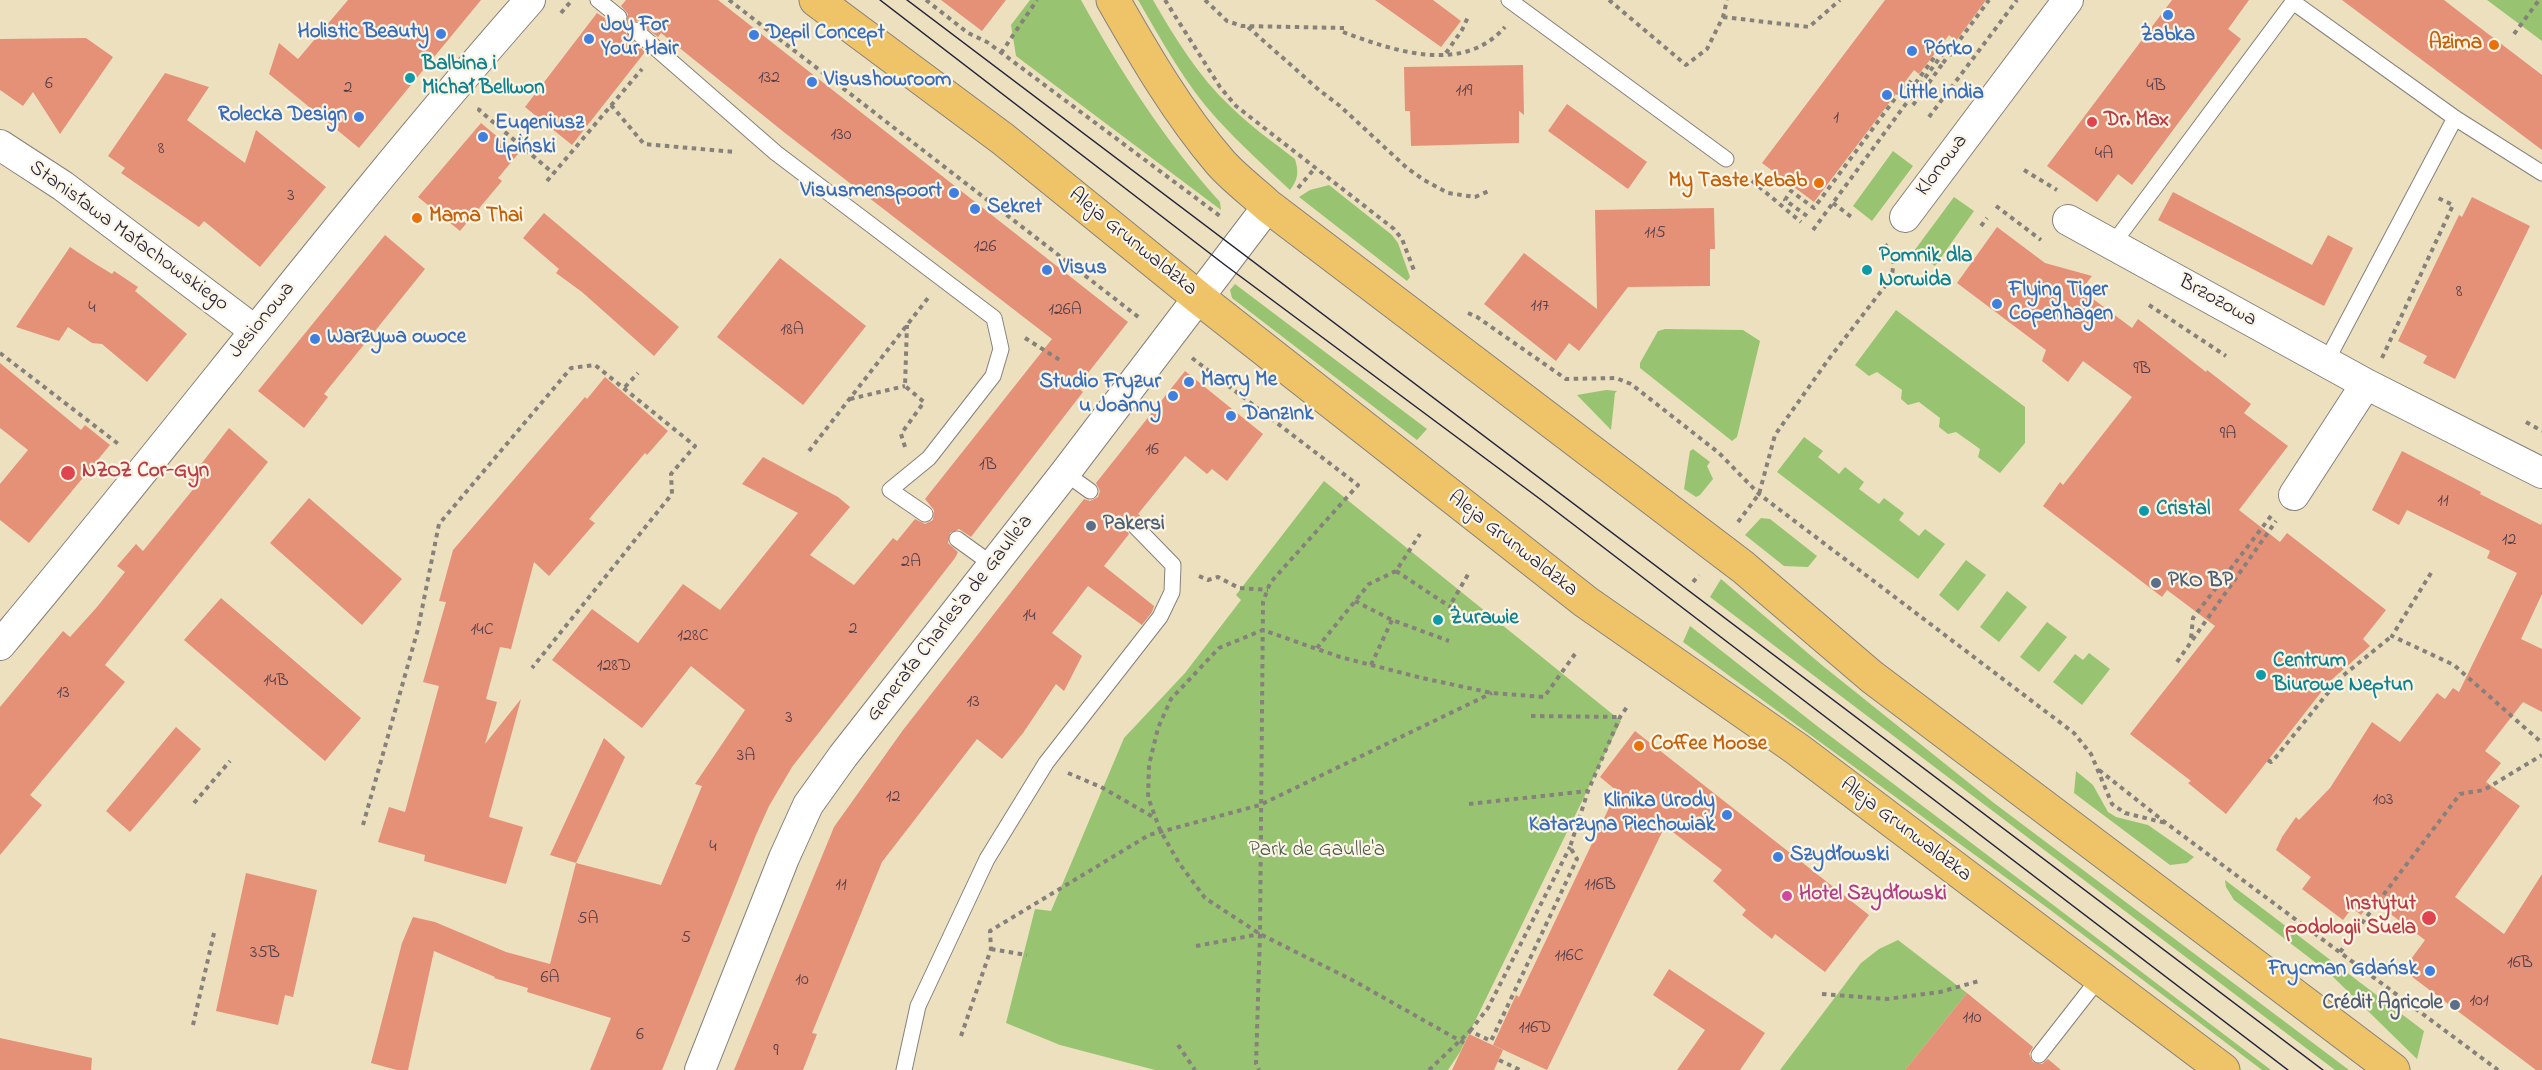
<!DOCTYPE html>
<html>
<head>
<meta charset="utf-8">
<style>
  body { margin:0 }
  canvas { display:block; background:#ece0be }
</style>
</head>
<body>
<canvas width="2542" height="1070"></canvas>
<script>
const ctx = document.querySelector('canvas').getContext('2d');
ctx.lineJoin = 'round';
function fill(path, color) { ctx.fillStyle = color; ctx.fill(path, 'evenodd'); }
function strokePath(path, color, width, dash) { ctx.strokeStyle = color; ctx.lineWidth = width; ctx.lineCap = dash ? 'butt' : 'round'; ctx.setLineDash(dash || []); ctx.stroke(path); }
function write(font, color, halo, rows, align = 'center') {
  ctx.font = font + ' "Indie Flower",sans-serif'; ctx.lineWidth = 4.5; ctx.setLineDash([]); ctx.textBaseline = 'middle'; ctx.strokeStyle = halo; ctx.fillStyle = color; for (const [text, x, y, turn = 0] of rows) {
    ctx.save(); ctx.translate(x, y); ctx.rotate((+turn || 0) * Math.PI / 180); ctx.textAlign = isNaN(turn) ? turn : align; if (halo) ctx.strokeText(text, 0, 0); ctx.fillText(text, 0, 0); ctx.restore();
  }
}
fill(new Path2D(`
  M1030,0H1081C1120,71 1165,141 1220,202L1221,210L1016,56L1011,25Z
  M1138,0H1153C1175,38 1198,76 1230,106C1250,126 1273,142 1295,159C1299,172 1298,180 1290,190C1265,167 1240,144 1217,119C1185,84 1162,41 1138,0Z
  M2487,0H2542V41Z
  M1893,151L1913,166L1872,221L1853,206Z
  M1329,185L1392,235L1398,243L1410,277L1407,281L1299,197L1310,190Z
  M1954,197L1974,211L1935,266L1914,251Z
  M1235,284L1427,429L1417,440L1232,298L1230,290Z
  M1896,310L2025,407V443L2000,473L1978,457L1980,449L1956,432L1948,434L1939,427L1940,418L1919,402L1908,405L1901,399L1902,390L1877,372L1869,376L1855,365Z
  M1665,329L1743,330L1760,341L1737,437L1732,441L1640,368V363L1658,331Z
  M1606,390L1617,391L1615,393L1611,430L1577,395Z
  M1804,437L1823,451L1818,457L1839,474L1845,467L1864,482L1859,489L1879,504L1884,498L1904,513L1899,520L1919,536L1925,529L1945,544L1918,579L1777,472Z
  M1693,449L1710,462L1707,466L1713,479L1700,495L1696,497L1684,489L1690,451Z
  M1324,481L1621,721L1460,1052L1448,1070H1155L1060,1045L1006,1023L1035,909L1051,911L1124,738L1185,673L1241,600L1236,595Z
  M1761,518L1770,519L1817,556L1808,567L1784,566L1745,535Z
  M1966,560L1986,575L1958,611L1939,595Z
  M1721,579L1823,666L1994,803L2349,1070H2335L1710,597Z
  M2007,591L2027,607L1999,642L1980,627Z
  M2047,622L2067,637L2039,672L2020,657Z
  M1690,626L1817,726L2271,1070H2262L2049,909L1683,642Z
  M2089,653L2110,669L2082,705L2053,682L2075,654L2083,660Z
  M2076,771L2093,785L2108,812L2116,817L2148,825L2194,857L2187,863L2170,865L2074,793Z
  M2225,880L2424,1031L2417,1059L2328,972L2234,900L2226,887Z
  M1898,940L1967,993L1905,1070H1780L1861,963L1879,949Z`), '#98c472');
fill(new Path2D(`
  M348,0H481L359,148L269,74L279,43L298,59Z
  M626,0H718L1128,322L1077,387L1083,392L971,537L959,529L950,533L948,543L958,552L955,558L792,767L769,806L756,835L662,1070H590L611,1018L527,992L528,988L494,978L495,977L434,951L408,1070H397L371,1063L402,943L413,917L435,922L506,952L550,964L576,863L661,885L702,786L695,784L745,710L691,666L642,728L552,660L592,609L638,643L683,584L720,610L798,513L742,484L763,457L838,497L850,507L810,555L854,585L893,538L897,541L915,519L925,524L933,520L934,510L925,499L1052,339L785,133L661,33L658,37L637,21L628,23L626,33L645,52L572,145L525,107L597,13L617,26L626,24L628,14L621,6Z
  M941,0H1006L982,31Z
  M1375,0H1433L1461,21L1441,47Z
  M1885,0H1986L1956,41L1949,35L1919,74L1914,70L1814,202L1762,163Z
  M2172,0H2249L2228,29L2241,39L2132,185L2118,174L2097,202L2047,166Z
  M2342,0H2444L2466,17L2542,75V150Z
  M86,38L113,57L60,134L33,92L23,106L0,90V39Z
  M1523,65L1524,115L1519,111V143L1411,146L1410,111H1405L1404,67Z
  M165,73L209,87L187,120L245,163L256,130L326,187L260,267L204,221L199,227L121,173L125,168L108,156Z
  M1567,104L1647,162L1628,189L1548,131Z
  M481,123L518,154L498,178L502,181L460,231L418,197Z
  M2173,192L2312,265L2328,235L2353,248L2324,306L2158,220Z
  M2472,197L2530,226L2455,379L2423,363L2427,356L2398,341L2459,215L2462,217Z
  M1714,208L1715,249H1710V286L1628,287L1579,351L1569,343L1556,361L1484,304L1524,253L1597,309L1595,210Z
  M544,213L679,327L654,356L582,292L556,273L559,269L523,238Z
  M1997,227L2045,263L2092,276L2081,290L2132,328L2138,319L2206,372L2207,370L2251,404L2244,413L2288,446L2239,510L2280,542L2287,533L2386,610L2363,639L2370,646L2329,682L2226,814L2188,783L2191,781L2130,734L2215,626L2167,590L2162,597L2043,506L2060,482L2063,485L2132,397L2083,361L2068,382L2042,361L2046,350L1957,283Z
  M385,235L425,269L324,394L328,397L304,428L258,391Z
  M70,247L94,263L112,274L114,271L138,287L135,291L187,334L147,382L102,344L92,343L68,327L59,341L16,327Z
  M780,258L866,326L803,405L717,337Z
  M0,363L81,430L85,425L110,445L29,543L0,520V484L28,450L0,428Z
  M1185,371L1263,434L1227,481L1212,469L1207,474L1185,456L1138,514L1142,517L1140,518L1133,516L1128,519L1125,528L1129,534L1104,566L1154,606L1152,612L1142,625L1088,586L1052,633L1082,656L1064,691L1056,684L1023,733L1002,759L977,739L882,862L812,1033L817,1034L803,1070H734L834,827L903,730L1084,499L1090,501L1098,497L1100,491L1096,483Z
  M605,377L668,431L647,455L645,453L589,519L595,523L549,576L534,562L511,649L500,647L486,699L497,702L485,744L521,699L489,817L523,827L506,884L424,861L425,855L378,842L389,807L405,812L439,686L423,682L446,602L439,601L453,550L585,397L587,399Z
  M229,428L268,462L105,665L125,682L30,795L42,805L0,855V707L63,631L70,637L97,607L125,572L117,566L136,544L143,551L195,487L188,481Z
  M2402,451L2481,492L2480,494L2541,525L2542,522V594L2521,639L2542,649V712L2523,702L2485,751L2501,763L2486,782L2520,806L2455,897L2504,934L2542,874V1070H2536L2403,970L2425,940L2372,900L2361,915L2352,908L2343,920L2302,889L2311,877L2276,850L2282,837L2296,817L2299,820L2330,788L2372,722L2400,742L2437,693L2445,699L2453,688L2459,692L2517,573L2487,558L2490,551L2407,510L2399,525L2372,510Z
  M309,498L402,579L362,625L270,543Z
  M221,598L361,718L325,761L184,640Z
  M176,727L201,749L130,832L106,811Z
  M1635,731L1869,915L1825,972L1775,934L1772,939L1742,915L1746,910L1713,881L1722,870L1665,826L1547,1070L1493,1045L1516,995L1519,997L1617,791L1600,777Z
  M604,738L625,757L576,863L550,855Z
  M246,873L317,890L293,997L285,995L278,1025L216,1011Z
  M1669,969L1765,1033L1740,1070H1677L1705,1030L1653,995Z
  M1967,993L2033,1047L2029,1054L2033,1062L2042,1064L2048,1059L2061,1070H1905Z
  M1469,1034L1503,1050L1494,1070H1452Z
  M0,1038L92,1058L91,1070H0Z`), '#e59178');
const lane = new Path2D(`
  M598,0L619,17
  M1509,0L1726,159
  M635,30L776,153L994,318L1001,349L993,376L929,458L890,490L925,514
  M2112,245L2293,2L2455,118L2542,173
  M2326,362L2455,118
  M1065,473L1090,491
  M957,539L993,565
  M2039,1055L2100,977
  M904,1070L918,1006L987,859L1046,763L1160,617L1172,592L1173,565L1135,526`);
const street = new Path2D(`
  M0,145L63,186L254,330
  M1905,217L2068,0
  M2068,220L2366,384L2542,473
  M2294,495L2366,384
  M0,645C179,432 346,209 530,0
  M700,1070L784,858L808,805L843,756L1065,473L1268,206`);
const primary = new Path2D(`
  M816,0L1003,139L1199,298L1586,602L1797,749L2223,1070
  M1113,0C1145,56 1178,113 1220,162C1234,178 1253,192 1268,206L1743,567L1872,677L2393,1070`);
strokePath(lane, '#87817c', 17);
strokePath(street, '#87817c', 32);
strokePath(primary, '#87817c', 35);
strokePath(new Path2D(`
  M729,0L1141,319
  M926,0L968,33L987,42L1220,216
  M1165,0L1220,87L1236,106L1394,229L1402,239L1415,273
  M1205,0L1227,21L1242,26L1344,28
  M1609,0L1686,65L1707,49L1723,17L1727,0
  M561,13L572,0
  M1723,17L1809,27L1840,0
  M1248,27L1319,90L1340,106L1407,168L1424,180L1448,193L1475,197L1489,191
  M1343,32C1394,51 1463,75 1505,27
  M2514,34L2539,0
  M1001,53L1037,0
  M1446,53L1462,30L1468,17
  M611,105L644,144L735,152
  M1913,105L1943,63
  M480,108L479,110L553,173
  M1929,117L2017,0
  M2024,170L2057,190
  M1745,175L1801,222
  M547,181L642,69
  M1298,188L1315,168
  M1833,203L1854,219
  M1996,206L2041,240
  M1807,216L1785,200L1791,191L1814,208L1908,81L1914,85L1945,43L1953,49L1989,0
  M1981,226L1987,218
  M1813,230L1944,52L1955,56
  M2149,305L2226,356
  M1468,313L1477,317L1566,379L1616,378L1631,384L1719,453L1759,494L2074,733L2091,754L2112,804L2125,813L2166,823
  M1025,338L1063,362
  M0,353L121,446
  M1192,358L1358,485L1270,583L1263,602L1260,934L1256,1064L1259,1070
  M2382,358L2453,205L2438,198
  M1080,374L1091,384
  M625,387L638,373
  M850,399L905,386
  M2526,422L2542,431
  M905,447L901,434L924,402L905,386L907,325
  M809,451L928,298
  M1738,522L1759,494L1775,435L1828,360L1892,277L1894,257L1885,244
  M1396,571L1452,608
  M2431,573L2392,636L2454,665L2542,743
  M1199,576L1208,580L1218,577L1239,588L1268,590
  M1693,582L1699,575
  M1355,601L1392,620L1449,641
  M1452,602L1470,571
  M2191,638L2193,618L2271,516
  M1317,648L1369,584L1396,571L1420,534
  M2177,662L2276,521
  M1371,665L1392,620
  M1531,716L1620,717
  M2268,760L2271,762L2276,757L2340,678L2392,636
  M2099,770L2166,823L2498,1070
  M1068,773L1101,787L1155,818
  M194,803L230,761
  M1469,804L1588,791
  M363,825L418,629L439,524L571,368L595,365L695,446L671,474L672,494L532,668
  M1196,946L1260,934
  M991,949L1027,955
  M2340,952L2460,794L2484,790L2542,755
  M1822,994L1887,999L1940,992L1979,981
  M193,1025L214,933
  M1470,1031L1488,1008L1570,847
  M961,1036L991,949L990,931L1149,835L1260,805L1492,693
  M1464,1043L1354,981L1260,934L1205,898L1179,863L1160,830L1148,797L1149,765L1158,728L1171,699L1219,648L1263,630L1340,657L1422,678L1492,693L1544,697L1575,654
  M1178,1045L1195,1070
  M1499,1060L1520,1070
  M1429,1070L1470,1031L1491,1041L1577,859L1570,847L1588,791L1620,717L1627,707`), '#87817c', 4, [4.5, 4.5]);
strokePath(lane, '#fff', 15);
strokePath(street, '#fff', 30);
strokePath(primary, '#efc469', 33);
strokePath(new Path2D(`
  M880,0L1225,265L1540,499L2288,1070
  M907,0L2323,1070`), '#22223b', 1.5);
strokePath(new Path2D(`
  M1943,63L1953,49`), '#87817c', 4, [4.5, 4.5]);
for (const [x, y, r, color] of [
  [2168,15,6,"#3f7fe0"],
  [441,34,6,"#3f7fe0"],
  [754,35,6,"#3f7fe0"],
  [589,39,6,"#3f7fe0"],
  [2494,45,6,"#e8710a"],
  [1912,51,6,"#3f7fe0"],
  [410,78,6,"#0f9aa8"],
  [812,82,6,"#3f7fe0"],
  [1887,95,6,"#3f7fe0"],
  [359,117,6,"#3f7fe0"],
  [2092,122,6,"#e0444e"],
  [483,137,6,"#3f7fe0"],
  [1819,183,6,"#e8710a"],
  [954,193,6,"#3f7fe0"],
  [975,209,6,"#3f7fe0"],
  [417,218,6,"#e8710a"],
  [1047,270,6,"#3f7fe0"],
  [1867,270,6,"#0f9aa8"],
  [1997,304,6,"#3f7fe0"],
  [315,339,6,"#3f7fe0"],
  [1189,382,6,"#3f7fe0"],
  [1173,396,6,"#3f7fe0"],
  [1231,416,6,"#3f7fe0"],
  [68,473,8,"#e0444e"],
  [2144,511,6,"#0f9aa8"],
  [1091,526,6,"#5c6f8a"],
  [2156,583,6,"#5c6f8a"],
  [1438,620,6,"#0f9aa8"],
  [2261,675,6,"#0f9aa8"],
  [1639,746,6,"#e8710a"],
  [1727,815,6,"#3f7fe0"],
  [1778,857,6,"#3f7fe0"],
  [1787,896,6,"#d1479c"],
  [2429,918,8,"#e0444e"],
  [2430,971,6,"#3f7fe0"],
  [2455,1005,6,"#5c6f8a"]
]) { const dot = new Path2D(); dot.arc(x, y, r, 0, 2 * Math.PI); ctx.fillStyle = color; ctx.fill(dot); strokePath(dot, '#fcf5e5', 2); }
write('18px', '#533e4a', null, [
  ["132",769,79],
  ["6",49,85],
  ["4B",2156,87],
  ["2",348,89],
  ["119",1464,92],
  ["1",1836,119],
  ["130",841,136],
  ["8",161,150],
  ["4A",2104,155],
  ["3",291,197],
  ["115",1655,234],
  ["126",985,248],
  ["8",2459,293],
  ["117",1540,307],
  ["4",92,309],
  ["126A",1065,311],
  ["18A",792,331],
  ["9B",2142,370],
  ["9A",2228,435],
  ["16",1152,451],
  ["1B",988,466],
  ["11",2443,502],
  ["12",2509,541],
  ["2A",911,563],
  ["14",1029,617],
  ["2",853,630],
  ["14C",482,631],
  ["128C",693,637],
  ["128D",614,667],
  ["14B",276,682],
  ["13",63,694],
  ["13",973,703],
  ["3",789,719],
  ["3A",746,757],
  ["12",893,798],
  ["103",2383,801],
  ["4",713,848],
  ["11",841,886],
  ["116B",1600,886],
  ["5A",588,920],
  ["5",686,939],
  ["35B",265,954],
  ["116C",1569,957],
  ["16B",2520,964],
  ["6A",550,979],
  ["10",802,981],
  ["101",2479,1002],
  ["110",1972,1019],
  ["116D",1535,1029],
  ["6",640,1036],
  ["9",776,1052]
]);
write('bold 21px', '#366cbe', '#fcf5e5', [
  ["Joy For",601,27],
  ["Your Hair",601,51],
  ["Holistic Beauty",429,34,"right"],
  ["Depil Concept",766,35],
  ["Żabka",2168,37,"center"],
  ["Pórko",1924,51],
  ["Visushowroom",824,82],
  ["Little india",1899,95],
  ["Rolecka Design",347,117,"right"],
  ["Eugeniusz",495,125],
  ["Lipiński",495,149],
  ["Visusmenspoort",942,193,"right"],
  ["Sekret",987,209],
  ["Visus",1059,270],
  ["Flying Tiger",2009,292],
  ["Copenhagen",2009,316],
  ["Warzywa owoce",327,339],
  ["Marry Me",1201,382],
  ["Studio Fryzur",1161,384,"right"],
  ["u Joanny",1161,408,"right"],
  ["DanzInk",1243,416],
  ["Klinika Urody",1715,803,"right"],
  ["Katarzyna Piechowiak",1715,827,"right"],
  ["Szydłowski",1790,857],
  ["Frycman Gdańsk",2418,971,"right"]
], 'left');
write('bold 21px', '#c56008', '#fcf5e5', [
  ["Azima",2482,45],
  ["My Taste Kebab",1807,183],
  ["Mama Thai",429,218,"left"],
  ["Coffee Moose",1651,746,"left"]
], 'right');
write('bold 21px', '#0d838f', '#fcf5e5', [
  ["Balbina i",422,66],
  ["Michał Bellwon",422,90],
  ["Pomnik dla",1879,258],
  ["Norwida",1879,282],
  ["Cristal",2156,511],
  ["Żurawie",1450,620],
  ["Centrum",2273,663],
  ["Biurowe Neptun",2273,687]
], 'left');
write('bold 21px', '#be3a42', '#fcf5e5', [
  ["Dr. Max",2104,122],
  ["NZOZ Cor-Gyn",82,473],
  ["Instytut",2416,906,"right"],
  ["podologii Suela",2416,930,"right"]
], 'left');
write('21px', '#22223b', '#fcf5e5', [
  ["Klonowa",1943,166,-53],
  ["Stanisława Małachowskiego",128,237,36],
  ["Aleja Grunwaldzka",1132,243,39],
  ["Brzozowa",2217,302,29],
  ["Jesionowa",263,321,-51],
  ["Aleja Grunwaldzka",1512,545,38],
  ["Generała Charles'a de Gaulle'a",951,619,-52],
  ["Aleja Grunwaldzka",1905,831,37]
]);
write('bold 21px', '#4e5e75', '#fcf5e5', [
  ["Pakersi",1103,526],
  ["PKO BP",2168,583],
  ["Crédit Agricole",2443,1005,"right"]
], 'left');
write('21px', '#4b5b4e', '#fcf5e5', [
  ["Park de Gaulle'a",1317,852]
]);
write('bold 21px', '#b23c85', '#fcf5e5', [
  ["Hotel Szydłowski",1799,896]
], 'left');
</script>
</body>
</html>
